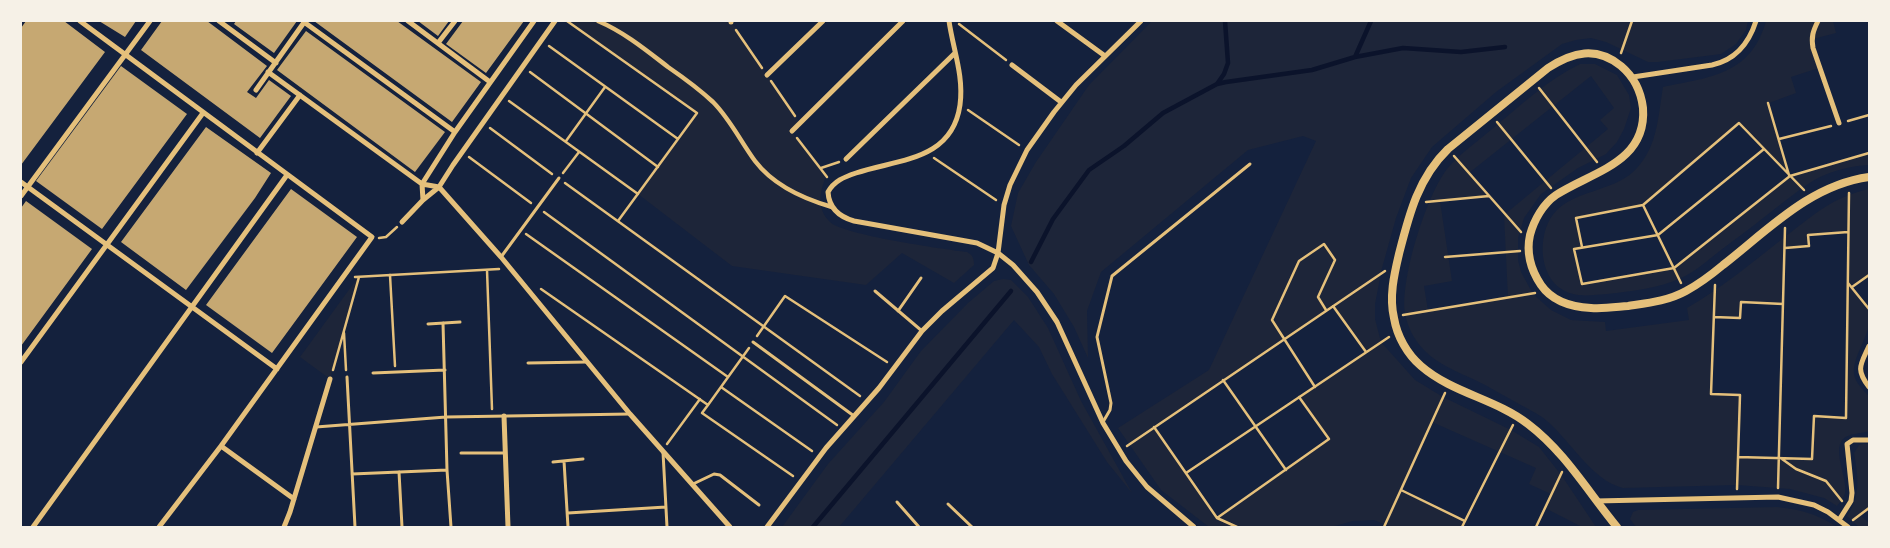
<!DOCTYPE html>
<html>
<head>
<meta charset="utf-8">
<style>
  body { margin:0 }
  #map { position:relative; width:1890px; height:548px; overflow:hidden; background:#14213d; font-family:Inter,sans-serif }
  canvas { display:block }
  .frame { position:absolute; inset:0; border:22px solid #f6f1e7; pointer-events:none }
</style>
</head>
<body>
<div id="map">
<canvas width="1890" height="548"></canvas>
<div class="frame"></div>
</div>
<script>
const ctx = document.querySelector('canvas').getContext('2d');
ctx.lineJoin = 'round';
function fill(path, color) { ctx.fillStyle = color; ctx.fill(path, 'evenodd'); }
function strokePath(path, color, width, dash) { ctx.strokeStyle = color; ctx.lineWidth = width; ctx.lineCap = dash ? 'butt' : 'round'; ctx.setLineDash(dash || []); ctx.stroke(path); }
fill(new Path2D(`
  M567,21H731L800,123L792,132L826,176C820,192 816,208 830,222C843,235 943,249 967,252C973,255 974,259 974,265L954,283L902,253L866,285L732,266L638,194L697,113Z
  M1152,21H1748L1746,30L1736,44L1721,54L1658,62H1648L1606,42L1591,38L1576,40L1562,44L1496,92L1432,147L1411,178L1396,218L1382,268L1375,304V319L1381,342L1415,380L1443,397L1511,430L1539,447L1562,476L1596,527H1582L1545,508L1551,494L1529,484L1536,468L1432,422L1401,490L1465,521L1462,527H1391L1374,520L1353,521L1331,527H1209L1161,490L1118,428L1209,370L1316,141L1303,136L1248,150L1101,272L1087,311L1088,358L1074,327L1054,294L1029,265L1011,226L1018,193L1036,162L1089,85ZM1333,306L1365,353L1299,397L1329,440L1218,518L1154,427Z
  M1766,21H1833L1836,33L1813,39L1822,67L1791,77L1796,93L1769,103L1790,176L1869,153V165C1851,166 1834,170 1818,178C1805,185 1793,195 1781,204C1761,220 1741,235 1721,250C1708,260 1695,272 1681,278C1657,289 1632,291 1607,294C1591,295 1577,298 1563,290C1537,276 1537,229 1557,210C1579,189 1617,191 1637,168C1658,145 1658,116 1663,87C1710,77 1751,75 1766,21ZM1739,123L1790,176L1674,268L1582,284L1574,249L1582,247L1576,218L1643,205Z
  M1580,64H1595L1617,75L1629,95L1631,108L1624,129L1617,142L1606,154L1578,168L1541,194L1524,218L1518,238V260L1521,272L1533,294L1551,310L1571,320L1605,322L1606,331L1689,320L1687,308C1722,288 1754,261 1786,236C1815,214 1833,197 1869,189V275L1852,287C1857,293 1866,302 1868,309C1876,329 1852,354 1854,374C1855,382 1863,390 1869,396V431C1861,434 1849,433 1843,439C1832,451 1848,479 1845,493C1844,498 1840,502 1837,506L1824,498L1790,489L1737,485L1623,488C1590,480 1569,437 1542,417C1535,412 1526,408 1519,404C1504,396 1490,387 1475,380C1458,372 1437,364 1424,350C1414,340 1407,326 1405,313C1400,280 1426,196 1447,169C1459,154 1477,142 1492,129C1520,106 1547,80 1580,64ZM1591,76L1614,108L1600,120L1608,129L1504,215L1508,298L1428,311L1424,286L1452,281L1440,201L1489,196L1469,173ZM1848,233L1846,417L1814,416L1812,459L1738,456L1740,395L1711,394L1714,317L1740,318L1741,302L1783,304L1785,248L1809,246L1808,235Z
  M359,276L330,379L300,357Z
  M1003,279L1011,280L1028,297L1048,328L1081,401L1132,493L1107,462L1052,374L1039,347L1014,320L839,527H782L828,464L884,402L921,351L968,303L994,281Z
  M1863,444H1869V508L1860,515L1869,523V527H1859L1847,516C1861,496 1858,476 1854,453L1859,445Z
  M1777,507C1799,509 1818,514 1837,527H1636L1630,519L1633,512L1638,510Z`), '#1d2539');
strokePath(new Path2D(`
  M1355,57L1371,21
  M1217,84L1226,82L1312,70L1355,57L1403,48L1461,52L1505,47
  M1031,262L1053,219L1089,170L1124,146L1163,113L1217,84L1224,74L1228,63L1225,21
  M813,527L1011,291`), '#0b132b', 4.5);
fill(new Path2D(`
  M26,21H64L105,52L21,165V28Z
  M99,21H136L125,37Z
  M162,21H207L267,66L247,92L256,98L269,80L291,96L260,138L141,50Z
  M236,21H297L274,53L234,24Z
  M314,21H397L481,82L452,122Z
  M418,21H449L438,36Z
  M463,21H524L486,73L446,44Z
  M306,31L445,132L415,172L277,70Z
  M121,66L187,114L102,229L36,181Z
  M206,127L271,173L255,198L186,290L121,242Z
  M291,189L357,237L272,353L206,305Z
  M26,201L92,249L21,346V208Z`), '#c6a872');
strokePath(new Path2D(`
  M567,21L697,113L618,221
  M959,24L1006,60
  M736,30L762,68
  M549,46L678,139
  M1621,53L1632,21
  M530,72L658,167
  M771,81L795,116
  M1539,88L1597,162
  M509,101L638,194
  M1768,103L1789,175
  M968,110L1019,145
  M1848,121L1869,115
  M1497,122L1551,188
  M490,128L552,174
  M797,138L827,177
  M1779,139L1831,126
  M566,141L605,87
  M1764,149L1658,235L1574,249L1582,284L1674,268L1790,176L1869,153
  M1454,156L1521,232
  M469,157L531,203
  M934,158L996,200
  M821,168L839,162
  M563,173L579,152
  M565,183L860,396
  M1426,202L1489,196
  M1643,205L1681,283
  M544,212L837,425
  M526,234L728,377
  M379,238L386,237L397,227
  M1582,247L1576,218L1643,205L1739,123L1804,190
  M1785,248L1809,246L1808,235L1848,232
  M1445,257L1520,251
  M487,270L492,409
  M390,275L395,366
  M355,277L499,269
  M1848,283L1869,309
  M1715,285L1711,394L1740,395L1737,489
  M1852,287L1869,275
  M541,289L708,405L702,413L793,476
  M1333,306L1366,352
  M1403,315L1535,293
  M1714,317L1740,318L1741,302L1783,304
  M344,333L346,370
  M757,336L785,296L887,362
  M333,370L359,277
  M1223,380L1286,470
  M721,387L812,451
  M1315,387L1272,320L1299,261L1324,244L1335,260L1318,297L1326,310
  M708,405L749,348
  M1154,427L1217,518L1237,527
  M667,444L700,399
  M1127,446L1385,271
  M1738,457L1812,459L1814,416L1846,418L1849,193
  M1782,459L1796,469L1826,481L1842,501
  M1186,473L1389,337
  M1778,488L1785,228
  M1401,490L1465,521
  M1217,518L1329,439L1299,397
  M1853,520L1869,508
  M1384,527L1445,393
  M1462,527L1513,425
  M1536,527L1562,472`), '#e5c07b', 2.5);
strokePath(new Path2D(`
  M501,257L559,178
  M875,291L922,331
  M898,311L921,278
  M443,323L447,470L451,527
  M428,324L460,322
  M753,342L854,416
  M528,363L587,362
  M373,373L445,370
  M347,377L355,527
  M1103,422L1110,410L1111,403L1097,337L1112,276L1250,164
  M316,427L446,417L630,414
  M663,452L667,527
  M461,453H505
  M564,461L568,527
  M553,462L583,459
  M399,472L402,527
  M352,474L447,470
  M693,484L714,474L720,475L759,505
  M897,502L919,527
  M948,504L972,527
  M568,513L666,507`), '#e5c07b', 3);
strokePath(new Path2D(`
  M598,21C624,32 646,50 668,67C684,78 699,89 713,102C730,119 741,142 755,161C774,186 804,199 832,207`), '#e5c07b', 4.5);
strokePath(new Path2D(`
  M80,21L372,237L221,446L159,527
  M219,21L276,63
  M408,21L490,82
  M949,21C953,49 964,76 960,105C952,161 898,159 856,173C844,177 834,181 828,192C829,208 840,217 854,221L977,243L998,253L1013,265L1037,292L1057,322L1103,423L1126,461L1147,487L1194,527
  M1057,21L1105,56
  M1818,21C1813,31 1811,37 1813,48L1839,123
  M304,22L455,132
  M731,22V21
  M438,43L455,21
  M1012,65L1061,102
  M268,72L422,184L439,187
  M767,75L823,21
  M1633,77L1712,65C1735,60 1749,43 1756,21
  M256,90L305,21
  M792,131L903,21
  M257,153L300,95
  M846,159L955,53
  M21,182L277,369
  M439,187L501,257L630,414L730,527
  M21,196L150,21
  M423,200L422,184L455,132L534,21
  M402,222L423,200L439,187L453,165L555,21
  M1869,346C1861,364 1855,369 1869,387
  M21,362L203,113
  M504,416L508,527
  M221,446L294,499
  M1596,501L1778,497L1814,505L1828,512L1848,527
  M1839,520L1851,501L1852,493L1847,444L1853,440H1869
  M33,527L287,175
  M284,527L290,512L330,379
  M767,527L826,448L879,388L922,331L942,311L993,268L998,253L1004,205L1010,185L1027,150L1054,112L1076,85L1141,21`), '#e5c07b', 5);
strokePath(new Path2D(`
  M1617,527C1588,492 1565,452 1528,424C1496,399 1452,393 1421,366C1407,354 1397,336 1394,318C1389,297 1394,275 1399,254C1409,215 1418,178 1448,149L1548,68C1573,52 1596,46 1621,66C1634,77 1641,91 1643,108C1647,163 1591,172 1556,195C1543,204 1534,220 1530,235C1526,253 1531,270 1541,285C1552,301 1572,307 1591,308C1603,309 1616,307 1628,306C1648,303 1668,301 1686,291C1699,284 1711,275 1723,265C1768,230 1810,185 1869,177`), '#e5c07b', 8);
</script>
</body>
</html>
